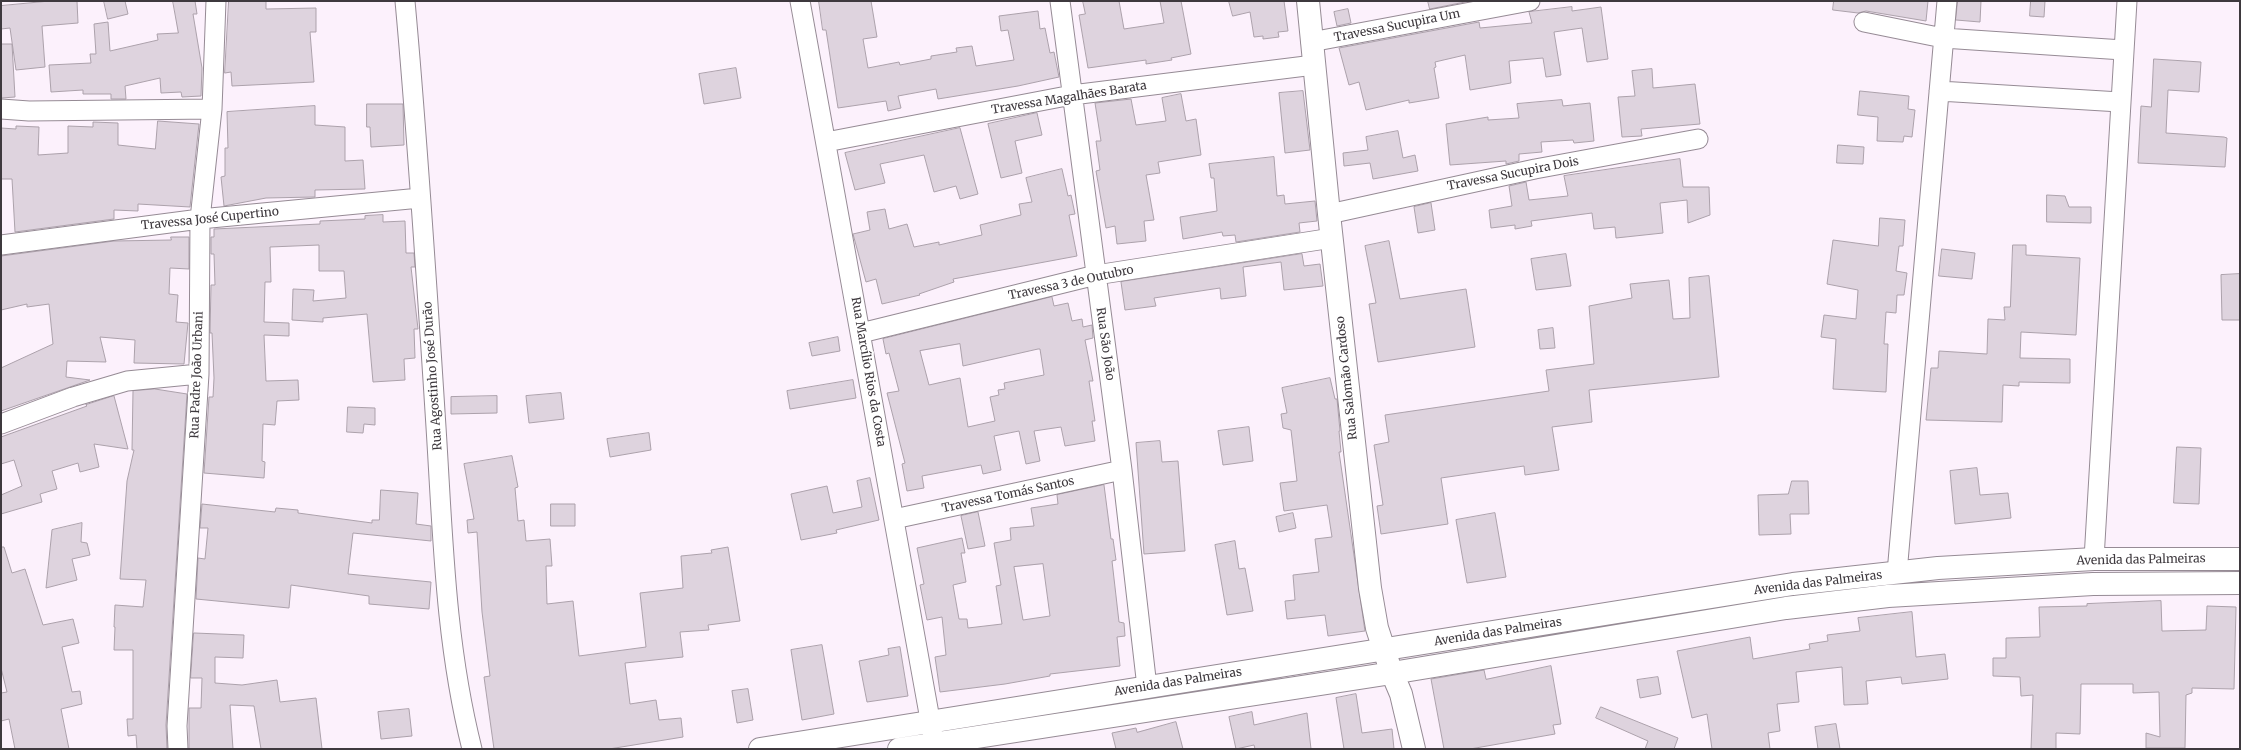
<!DOCTYPE html>
<html>
<head>
<meta charset="utf-8">
<style>
  body { margin:0 }
  #map { position:relative; width:2241px; height:750px; overflow:hidden; background:#fcf1fc; font-family:Merriweather,serif }
  canvas { display:block }
  .frame { position:absolute; inset:0; border:2px solid #3e393e; pointer-events:none }
</style>
</head>
<body>
<div id="map">
<canvas width="2241" height="750"></canvas>
<div class="frame"></div>
</div>
<script>
const ctx = document.querySelector('canvas').getContext('2d');
ctx.lineJoin = 'round';
function fill(path, color) { ctx.fillStyle = color; ctx.fill(path, 'evenodd'); }
function strokePath(path, color, width, dash) { ctx.strokeStyle = color; ctx.lineWidth = width; ctx.lineCap = dash ? 'butt' : 'round'; ctx.setLineDash(dash || []); ctx.stroke(path); }
function write(font, color, halo, rows, align = 'center') {
  ctx.font = font + ' Merriweather,serif'; ctx.lineWidth = 4; ctx.setLineDash([]); ctx.textBaseline = 'middle'; ctx.strokeStyle = halo; ctx.fillStyle = color; for (const [text, x, y, turn = 0] of rows) {
    ctx.save(); ctx.translate(x, y); ctx.rotate((+turn || 0) * Math.PI / 180); ctx.textAlign = isNaN(turn) ? turn : align; if (halo) ctx.strokeText(text, 0, 0); ctx.fillText(text, 0, 0); ctx.restore();
  }
}
const building = new Path2D(`
  M50,1H77L78,23L42,26L45,67L16,70L10,28L1,29V6Z
  M104,1H125L128,14L108,19Z
  M173,1H195L197,14H193L202,68L201,96L182,97L181,92L161,93L160,78L125,86L126,99H111V94H83V90L51,92L49,65L91,63L90,54H96L94,24L108,22L110,51L158,40L157,34L178,33Z
  M229,1H266V9L316,8V32H310L314,82L232,86L231,72L225,73Z
  M819,1H871L877,37L863,39L868,68L899,62L900,65L931,59V56L957,52L956,48L972,46L976,66L1014,60L1008,30L1001,31L999,16L1038,11L1040,29L1045,28L1050,53L1054,52L1059,77L1018,86L938,99L936,89L898,96L901,108L888,111L886,101L838,108L826,30H823Z
  M1083,1H1119L1124,29L1164,23L1160,1H1181L1191,54L1171,58L1172,60L1146,64V60L1088,68L1079,15L1085,14Z
  M1229,1H1284L1288,31L1278,32L1279,37L1263,39V36L1254,37L1250,12L1233,16Z
  M1428,1H1470L1430,9Z
  M1834,1H1928L1926,21L1866,11L1858,13L1833,10Z
  M1958,1H1981L1980,22L1956,20Z
  M2031,1H2045L2044,17L2030,16Z
  M1572,7V11L1601,7L1608,59L1587,62L1582,28L1554,32L1561,75L1546,77L1543,58L1509,61L1511,83L1470,90L1465,55L1435,62L1436,67L1434,68L1439,98L1409,103V100L1366,110L1359,82L1349,85L1339,48L1479,22L1480,28L1532,23L1529,12Z
  M1348,9L1351,23L1337,26L1334,12Z
  M1,44H12L15,97L2,98Z
  M2154,59L2201,62L2199,92L2168,90L2166,133L2224,137L2227,138L2225,167L2138,163L2141,106L2151,107Z
  M736,68L741,98L704,104L699,74Z
  M1652,69L1653,88L1695,84L1700,124L1641,129L1642,136L1622,137L1618,97L1635,96L1632,71Z
  M1303,91L1310,150L1285,153L1279,93Z
  M1860,91L1909,96L1908,109L1915,110L1912,137L1904,136L1903,142L1877,141L1878,117L1858,115Z
  M1181,94L1186,121L1196,119L1201,155L1158,162L1160,173L1146,175L1154,220L1144,221L1146,241L1117,244L1115,226L1106,228L1096,171L1100,170L1096,141H1101L1095,103L1131,99L1136,125L1166,121L1162,98Z
  M1562,100L1563,106L1590,103L1594,141L1574,143L1573,140L1541,142L1542,152L1519,154V161L1506,164V161L1450,165L1446,124L1488,117V120L1519,118L1517,104Z
  M367,104H403L404,145L371,147L370,127H367Z
  M315,106V125L345,127V161L363,160L365,189L315,190V197L266,198L224,206L221,177L225,176V148H228L227,112Z
  M1037,113L1042,135L1015,141L1022,173L1001,178L988,124Z
  M158,121L199,124L190,207L138,204V211L114,210V219L15,232L12,179H1V128L16,129V126L39,127L38,155L68,153V126L93,127V122L118,123V145L155,149Z
  M960,128L978,194L960,199L956,186L934,192L924,155L880,164L885,183L855,190L845,153Z
  M1398,131L1403,158L1415,155L1418,171L1373,179L1370,163L1344,166L1343,153L1368,150L1366,137Z
  M1838,145L1864,147L1863,164L1837,163Z
  M1274,157L1277,196L1284,195L1285,204L1315,201L1317,221L1299,223L1300,232L1236,242L1235,235L1223,236L1222,232L1183,239L1180,217L1217,211L1214,178H1211L1209,164Z
  M1680,159L1683,187H1709L1710,215L1688,223L1687,200L1660,203L1663,233L1616,238L1615,227L1594,229L1592,213L1531,221L1532,226L1515,229V225L1491,228L1489,210L1512,206L1509,186L1526,182L1529,200L1568,196L1564,176Z
  M1062,169L1068,196L1071,195L1075,214L1069,215L1077,256L953,279L954,282L919,294L920,295L882,304L876,279L866,282L853,234L870,230L867,212L885,209L889,229L907,224L914,247L939,242V245L982,235L980,225L1021,215L1019,204L1032,202L1026,178Z
  M2047,195L2065,196L2069,207H2091V223L2047,222Z
  M1431,203L1435,230L1418,233L1414,207Z
  M383,215V222L405,221L406,253H414L415,267H411L418,329H414L415,358L404,359L405,380L373,382L367,314L323,318V322L292,320L293,289L314,290L313,301L346,298L344,271H319V245L270,247L271,282H265L264,322L289,323V336L264,335L266,381L298,380L299,400L277,401L275,425L263,424L262,461L265,462L264,478L204,473L209,397H213L214,378L212,333H210L211,285H215L214,254H211V237H214V229L320,224V221L365,219V216Z
  M1880,218L1905,220L1903,246H1899L1896,271L1907,273L1904,295H1897L1896,313L1886,312L1884,344H1888L1886,392L1833,389L1836,339L1821,337L1824,315L1856,319L1858,290L1827,284L1833,240L1878,246Z
  M171,237H189V269L170,268L169,294L178,295L176,322L188,323L184,364L134,363L135,340L100,337L106,362L67,361L66,377L90,380L1,411V368L53,344L49,304L27,307V304L1,310V256L114,241L171,240Z
  M1389,241L1400,299L1466,289L1475,347L1378,362L1369,304L1376,303L1365,246Z
  M2013,245H2026V255L2080,258L2076,335L2021,332L2020,358L2070,359V383L2019,382V386L2003,385L2002,422L1926,420L1931,368H1938L1939,351L1987,354L1988,319L2005,320L2004,307H2010Z
  M1942,249L1975,253L1972,279L1939,276Z
  M1302,254L1304,266L1320,264L1323,286L1284,290L1281,262L1243,267L1246,296L1221,299L1220,288L1154,298L1156,306L1125,310L1121,282Z
  M1566,254L1571,286L1536,290L1531,259Z
  M2240,274V320H2222L2221,275Z
  M1709,276L1719,377L1589,390L1592,422L1552,427L1559,470L1525,475L1524,466L1441,478L1448,524L1381,534L1377,506L1383,505L1374,445L1389,442L1385,415L1549,391L1546,370L1594,364L1589,306L1632,298L1630,284L1669,280L1673,319L1690,318L1689,278Z
  M1052,297L1054,306L1068,303L1072,321L1082,319L1083,327L1092,325L1093,338L1085,340L1093,381H1089L1095,421H1092L1095,441L1065,446L1061,427L1034,431L1040,461L1026,464L1019,431L994,436L1001,470L983,474L981,465L922,476L924,488L907,491L902,464L905,463L887,393L899,391L889,353L886,354L883,339ZM960,344L963,366L1038,349H1040L1044,375L1004,383L1005,389L998,390L999,395L990,397L995,421L968,427L960,378L929,385L920,351Z
  M1553,328L1555,348L1540,349L1538,330Z
  M838,337L840,351L812,356L809,343Z
  M1330,378L1335,399H1337L1340,431H1339L1341,452H1339L1365,631L1328,636L1325,615L1287,619L1285,601L1295,600L1293,575L1319,572L1315,539L1332,537L1327,505L1284,511L1280,483L1297,481L1291,430L1283,428L1281,414L1287,413L1282,388Z
  M853,380L856,398L790,409L787,391Z
  M155,389L187,394L166,725L167,749H137L136,735L128,736L127,719H133V650H114L115,627H114L115,605L143,607L146,580L120,579L127,481L134,450H132L133,391Z
  M561,393L564,419L529,423L526,396Z
  M114,396L128,449L94,444L99,467L80,472L78,463L52,471L57,489L40,494L42,502L1,514V495L22,486L14,460L1,464V437L87,406L86,405Z
  M497,396V413L451,414V397Z
  M348,407L375,408V425L364,424L363,433L347,432Z
  M1249,427L1253,461L1223,465L1218,431Z
  M649,433L651,450L610,457L607,439Z
  M1160,441L1162,462L1178,461L1185,551L1144,554L1136,443Z
  M2177,447L2201,448L2199,504L2174,503Z
  M512,456L518,487L515,488L518,521L524,520L526,541L550,539L552,566H546L547,604L573,601L579,656L646,647L640,593L683,588L681,556L712,553L711,550L728,547L740,621L708,625L709,630L680,632L683,657L625,663L630,704L656,700L659,720L681,718L683,737L609,749H494L484,677L490,676L482,612L477,532L468,533L467,520L474,519L464,464Z
  M1977,468L1980,495L2008,493L2011,518L1955,524L1950,471Z
  M870,478L879,520L836,530L837,533L801,540L791,494L827,486L833,513L862,507L857,481Z
  M1792,481H1808L1809,514H1790L1791,534L1759,535L1758,495L1788,494Z
  M1104,485L1111,539H1113L1116,560L1112,561L1119,622L1124,623L1125,636L1117,637L1120,666L1050,674V676L1005,684L940,692L935,657L946,655L942,617L927,620L920,585L924,584L917,548L962,538L965,553H961L966,582L953,585L959,619H967L968,628L1002,624L996,586L1001,585L994,543L1011,540L1010,528L1034,526L1031,508L1058,504L1057,495ZM1043,564L1050,616L1023,620L1014,567Z
  M381,490L418,493L416,524L431,526V541L353,533L348,574L431,582L429,609L369,604V596L291,585L289,608L196,599L198,558L205,559L208,528H200L202,504L275,512L276,508L298,510V513L372,523V520H379Z
  M551,504H575V526H551Z
  M978,512L985,546L968,549L961,516Z
  M1293,513L1296,528L1279,532L1276,517Z
  M1495,513L1506,577L1467,583L1456,520Z
  M82,523L81,542L87,543L90,555L72,559L77,580L46,588L52,530Z
  M1235,541L1239,569L1245,568L1253,611L1227,615L1215,545Z
  M1,547H4L12,573L25,569L43,625L73,619L79,643L62,647L72,692L80,691L82,704L61,709L69,749H15L9,719L1,721V693L7,692L1,668Z
  M2161,601L2162,631L2206,630L2207,606L2236,607L2234,689L2192,688V693L2186,695L2185,748H2146V733L2160,737L2159,692L2133,693V684H2081L2080,734L2056,733V749H2031L2033,695L2021,696L2020,677L1993,676V658H2006V638L2040,637L2039,607L2087,606V604Z
  M1912,612L1916,657L1945,654L1948,679L1902,684L1901,677L1866,681L1868,704L1844,705L1842,667L1796,672L1799,702L1777,704L1780,731L1768,733L1770,749H1712L1707,714L1692,718L1677,651L1750,637L1753,659L1810,649L1809,644L1828,641L1827,635L1860,631L1858,618Z
  M194,633L244,635L243,658L215,657V683L242,685L277,680L280,702L316,698L322,749H261L254,706L230,705L233,749H189V708H201L202,678H191Z
  M822,645L834,714L802,720L791,650Z
  M900,647L908,696L867,702L859,661L889,655L888,649Z
  M1551,666L1561,724L1553,725L1555,734L1470,749H1444L1431,679L1484,670L1486,679Z
  M1658,677L1661,694L1640,698L1637,680Z
  M748,689L753,720L737,723L732,691Z
  M1356,694L1362,733L1392,729L1394,749H1344L1336,698Z
  M1601,707L1678,738L1674,749H1645L1648,741L1596,718Z
  M409,709L412,736L381,739L378,712Z
  M1252,712L1254,725L1307,713L1311,749H1255L1254,745L1236,749L1229,717Z
  M1176,722L1183,749H1116L1112,733L1136,728L1137,732Z
  M1836,724L1840,749H1818L1815,727Z`);
fill(building, '#ded3de');
strokePath(building, '#aca1ab', 1);
const minor = new Path2D(`
  M405,1C418,143 427,285 436,427C443,537 445,642 472,749
  M800,1L933,736
  M1060,1L1122,470L1147,687
  M1864,22L1943,38L2123,50
  M1311,42L1530,1
  M1939,91L2120,102
  M1,109L29,111L212,109
  M826,142L1072,95L1314,65
  M1329,214L1535,169L1698,139
  M1,245L200,219L420,198
  M861,333L1096,275L1332,238
  M1,424L73,397L127,381L199,374
  M894,519L1122,470
  M2094,559L2127,1
  M1897,573L1947,1
  M178,749L177,726L199,374L200,219L212,109L216,1`);
const tertiary = new Path2D(`
  M1308,1L1329,214L1370,588L1377,628L1390,668L1401,694L1414,749`);
const secondary = new Path2D(`
  M760,749L1793,584L1938,568L2094,559H2240
  M899,749L1392,673L1786,608L1888,596L2093,584L2240,583`);
strokePath(minor, '#968b95', 21);
strokePath(tertiary, '#968b95', 24);
strokePath(secondary, '#968b95', 24);
strokePath(minor, '#fff', 19);
strokePath(tertiary, '#fff', 22);
strokePath(secondary, '#fff', 22);
write('12px', '#3e393e', '#fff', [
  ["Travessa Sucupira Um",1397,26,-11],
  ["Travessa Magalhães Barata",1069,98,-9],
  ["Travessa Sucupira Dois",1513,174,-11],
  ["Travessa José Cupertino",210,219,-6],
  ["Travessa 3 de Outubro",1071,283,-12],
  ["Rua São João",1105,344,82],
  ["Rua Marcílio Rios da Costa",868,372,80],
  ["Rua Padre João Urbani",197,375,-88],
  ["Rua Agostinho José Durão",433,376,-94],
  ["Rua Salomão Cardoso",1347,378,-96],
  ["Travessa Tomás Santos",1008,495,-12],
  ["Avenida das Palmeiras",2141,560,-1],
  ["Avenida das Palmeiras",1818,583,-7],
  ["Avenida das Palmeiras",1498,632,-9],
  ["Avenida das Palmeiras",1178,682,-9]
]);
</script>
</body>
</html>
